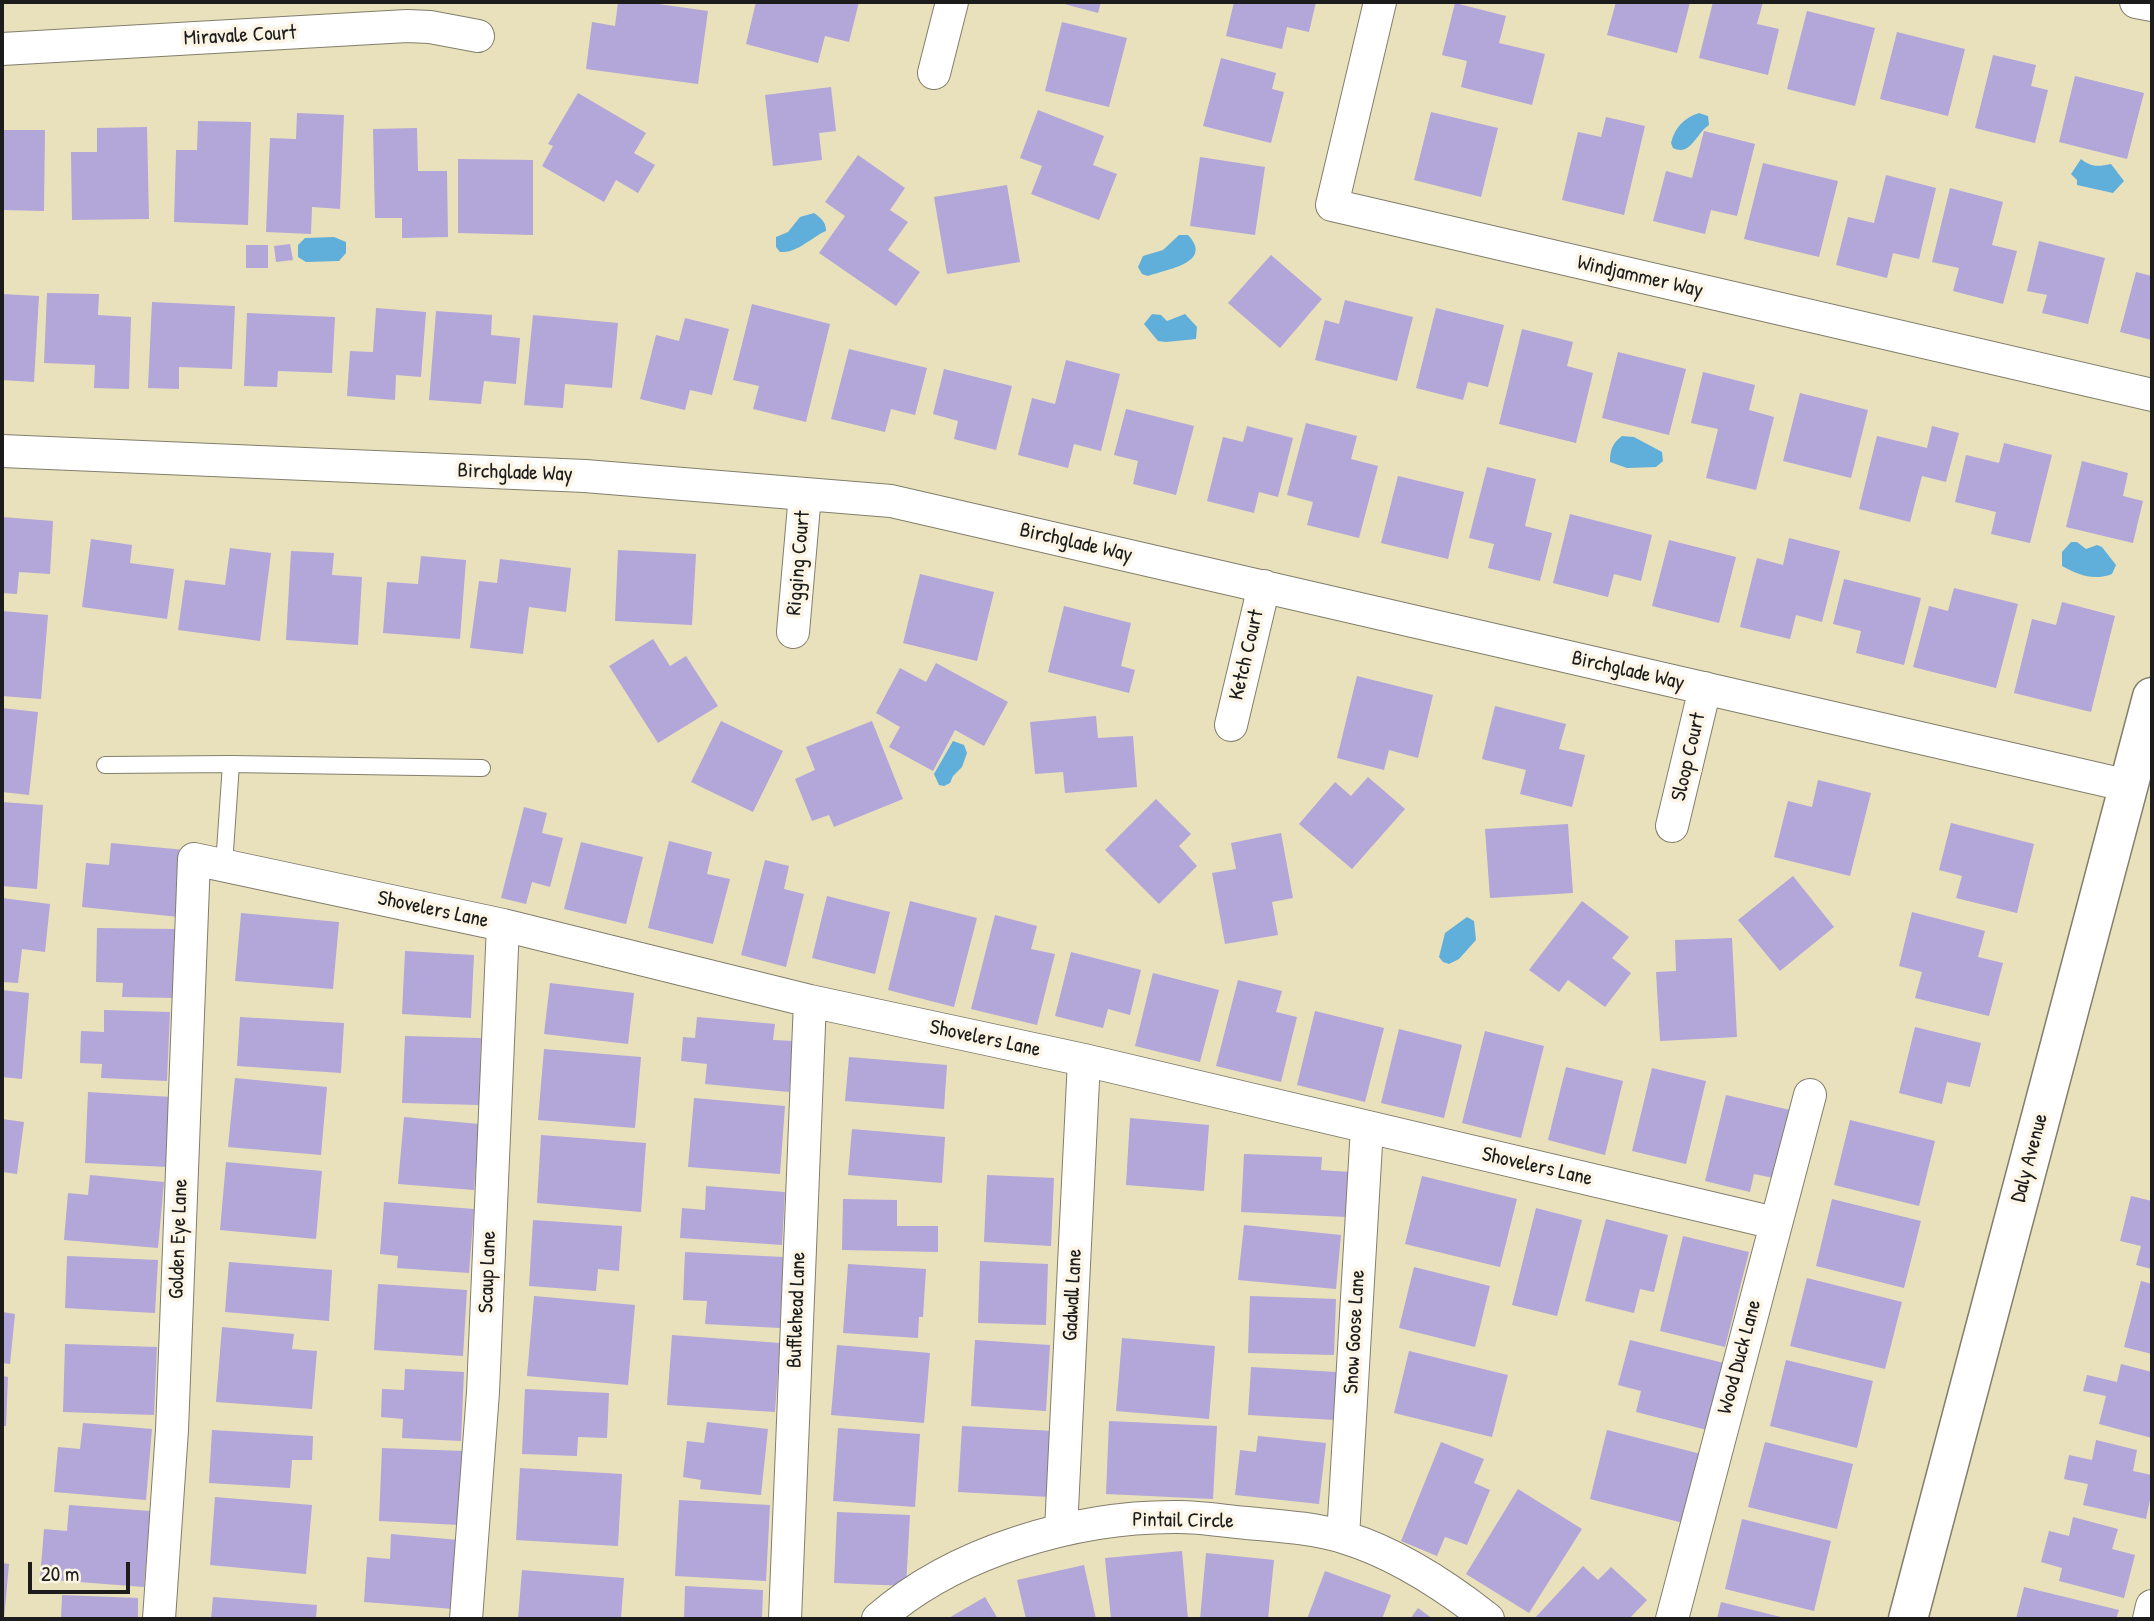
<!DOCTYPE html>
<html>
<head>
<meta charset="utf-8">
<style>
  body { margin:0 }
  #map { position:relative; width:2154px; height:1621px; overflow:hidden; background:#e9e1bc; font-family:"Patrick Hand",sans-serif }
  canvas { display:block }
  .frame { position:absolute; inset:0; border:4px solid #1c1c1c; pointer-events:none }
  .scale { position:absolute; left:28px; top:1562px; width:102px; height:32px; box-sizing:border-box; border:4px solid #1c1c1c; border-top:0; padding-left:9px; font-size:21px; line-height:24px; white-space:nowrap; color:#1c1c1c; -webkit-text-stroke:5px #fcf5e5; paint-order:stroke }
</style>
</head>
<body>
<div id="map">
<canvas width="2154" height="1621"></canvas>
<div class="frame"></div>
<div class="scale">20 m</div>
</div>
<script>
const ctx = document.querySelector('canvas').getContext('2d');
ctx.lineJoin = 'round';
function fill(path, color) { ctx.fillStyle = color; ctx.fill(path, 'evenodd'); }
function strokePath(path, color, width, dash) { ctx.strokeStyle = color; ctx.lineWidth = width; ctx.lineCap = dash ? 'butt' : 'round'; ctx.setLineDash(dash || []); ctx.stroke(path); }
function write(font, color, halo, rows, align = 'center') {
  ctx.font = font + ' "Patrick Hand",sans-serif'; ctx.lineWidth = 7; ctx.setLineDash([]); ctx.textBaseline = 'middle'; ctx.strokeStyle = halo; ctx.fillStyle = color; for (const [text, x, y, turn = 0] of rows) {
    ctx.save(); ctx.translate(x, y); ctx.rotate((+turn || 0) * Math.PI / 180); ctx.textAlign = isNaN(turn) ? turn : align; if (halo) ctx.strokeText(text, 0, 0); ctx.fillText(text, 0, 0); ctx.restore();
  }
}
fill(new Path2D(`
  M1699,113L1708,116L1709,125C1696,133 1691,157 1673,148L1671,143C1675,127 1684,118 1699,113Z
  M2081,159C2091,167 2098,167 2111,164L2124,181L2113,193L2077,185V180L2071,174Z
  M814,213C821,218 826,222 826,231C810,238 798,253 780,252L776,247V237L788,232L800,217Z
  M1179,235H1188C1214,263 1167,269 1148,276L1142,274L1138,267L1143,256L1163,250Z
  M334,237L346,242V253L339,261L306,262L298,257V245L305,238Z
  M1152,314L1161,315L1167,321L1185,314L1197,327L1196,339L1166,342L1158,341L1144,324Z
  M1622,436L1634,437L1662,452L1663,461L1656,467L1627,468L1610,462C1610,451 1612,443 1622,436Z
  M2071,542H2077L2086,549L2097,545L2102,547L2116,565L2112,574C2094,581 2078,575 2062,566V552Z
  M953,741L964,745L967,753L962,767L953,776L950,783L944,786L939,785L934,774Z
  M1467,917L1474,921L1476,940L1459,959L1449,964L1443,962L1439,957L1445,933Z`), '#60aeda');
fill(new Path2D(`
  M618,2H644L708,11L698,84L586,69L592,22L615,26Z
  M756,2H859L849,42L825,36L818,63L746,44Z
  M1057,2H1101L1098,13Z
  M1234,2H1316L1309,32L1287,27L1282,49L1226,36Z
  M1616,2H1690L1677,53L1607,35Z
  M1713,2H1763L1757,24L1779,29L1768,75L1699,58Z
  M1455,3L1506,16L1499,43L1545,54L1532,105L1461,87L1467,61L1442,55Z
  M1807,11L1875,28L1855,106L1787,89Z
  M1062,22L1127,38L1109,107L1045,91Z
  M1897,32L1965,49L1948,116L1880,99Z
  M1993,55L2036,65L2031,86L2048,90L2035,143L1975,128Z
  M1221,58L1276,73L1272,89L1284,92L1271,143L1203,126Z
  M2075,76L2144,93L2127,159L2059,142Z
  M831,87L836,131L819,133L822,160L773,166L765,95Z
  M578,93L646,133L634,153L655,165L638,193L616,180L604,202L542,166L553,146L548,144Z
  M1038,110L1104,136L1093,165L1117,174L1099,220L1031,194L1042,166L1020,158Z
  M1431,112L1498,128L1481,197L1414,180Z
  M297,113L344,115L340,209L312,207L311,234L266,232L270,138L296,139Z
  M1606,117L1645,126L1624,215L1562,200L1578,132L1601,137Z
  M198,121L251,122L248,225L174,222L176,150H197Z
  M147,127L149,219L72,220L71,152H97V128Z
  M417,128L418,171H447L448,237L402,238V218H375L373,129Z
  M2,130H45L44,211L2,210Z
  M1704,131L1755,144L1737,216L1711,210L1705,234L1653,221L1666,171L1692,178Z
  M858,155L905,188L890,210L908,222L888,250L920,272L896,306L819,253L845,216L825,202Z
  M1200,157L1265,167L1255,235L1190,226Z
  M458,159L533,160V235L458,233Z
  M1763,163L1838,181L1819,257L1744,239Z
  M1886,175L1936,188L1919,259L1893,253L1887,278L1836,265L1848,217L1874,223Z
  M1007,185L1020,262L947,274L934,197Z
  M1950,188L2003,202L1992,245L2017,251L2003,304L1953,291L1959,268L1932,262Z
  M2039,241L2105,258L2088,324L2042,313L2047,295L2027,291Z
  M290,244L293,260L276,262L274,246Z
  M246,245H268V268H246Z
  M1271,255L1322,299L1280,348L1228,303Z
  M2136,272L2152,276V340L2120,332Z
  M47,293L99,294L98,315L131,317L129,389L94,388L95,365L44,363Z
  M2,294L39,296L34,382L2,380Z
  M1345,300L1413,317L1397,381L1315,360L1325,320L1339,324Z
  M152,302L235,306L232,369L179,367V389L148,388Z
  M752,304L830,324L806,422L753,409L759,386L733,380Z
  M376,308L426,312L421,377L396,375L395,400L347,396L350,351L373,352Z
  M1436,308L1504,325L1488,387L1468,382L1463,400L1416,388Z
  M436,311L492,315L491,335L520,338L516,384L484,381L481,404L429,400Z
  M247,313L335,317L332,373L278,371L277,387L244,386Z
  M533,315L618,323L612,388L565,384L563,408L524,405Z
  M685,318L729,329L712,395L690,390L685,410L640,399L656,335L679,341Z
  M1522,329L1573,342L1567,366L1593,373L1576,443L1499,424Z
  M849,349L927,368L915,415L891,409L885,432L831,419Z
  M1618,352L1686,369L1669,435L1602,418Z
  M1066,360L1120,374L1101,451L1074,444L1068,468L1018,455L1032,398L1055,404Z
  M944,369L1012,386L996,450L954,439L958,421L933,414Z
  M1703,372L1755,385L1749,410L1774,417L1756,490L1706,478L1718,429L1691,423Z
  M1800,393L1868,410L1851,478L1783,461Z
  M1126,409L1194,426L1176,495L1133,484L1138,461L1114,455Z
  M1306,423L1357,436L1351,459L1378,466L1359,538L1307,525L1313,502L1287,495Z
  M1247,426L1293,438L1278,497L1259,492L1254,513L1207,501L1223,437L1243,442Z
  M1932,426L1959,433L1946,482L1922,476L1910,522L1859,509L1877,436L1927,448Z
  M2004,443L2052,455L2030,543L1991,534L1996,512L1955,502L1966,455L1999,463Z
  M2082,461L2128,473L2123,496L2143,501L2133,543L2066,527Z
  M1487,467L1536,479L1525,526L1552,533L1540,581L1488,568L1494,544L1469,538Z
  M1398,476L1464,492L1448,559L1381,543Z
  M1570,514L1652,535L1641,581L1614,574L1608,597L1553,583Z
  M2,517L53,521L50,574L19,572L17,594L2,593Z
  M1789,538L1840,551L1822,622L1796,615L1790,639L1740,627L1757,558L1783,565Z
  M91,539L132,545L130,563L174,569L167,619L82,607Z
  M1669,540L1736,557L1719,623L1652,606Z
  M230,548L271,553L260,641L178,630L185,580L225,585Z
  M618,550L696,554L692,625L615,621Z
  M291,551L334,553L332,575L362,577L358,645L286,640Z
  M421,556L466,560L460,639L383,633L387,582L418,584Z
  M500,559L571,568L566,612L529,607L523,654L470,648L479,581L497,583Z
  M920,574L994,592L977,661L903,643Z
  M1844,579L1921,598L1904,665L1856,653L1861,631L1833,624Z
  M1954,588L2018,604L1996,688L1913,667L1929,606L1948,611Z
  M2062,602L2115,616L2091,712L2014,693L2032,619L2056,625Z
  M1064,606L1131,623L1121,666L1135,670L1129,693L1048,672Z
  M2,611L48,615L41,699L2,696Z
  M653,639L670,666L686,656L718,706L658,743L609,666Z
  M936,663L1008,702L984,746L955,730L933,771L889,747L900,727L876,713L900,668L926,682Z
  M1357,676L1433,695L1418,758L1389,750L1384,770L1337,758Z
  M1495,706L1566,724L1559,749L1585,755L1572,807L1520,794L1526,770L1482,759Z
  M2,708L38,712L29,795L2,792Z
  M1096,716L1098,738L1133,736L1137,787L1065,793L1063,772L1035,774L1030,722Z
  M721,721L783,751L753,812L691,782Z
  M872,721L903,799L834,827L829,815L812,821L795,779L815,770L806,747Z
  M1368,777L1405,809L1352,869L1299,824L1335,782L1351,796Z
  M1818,780L1871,793L1850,876L1774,857L1788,801L1812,807Z
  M1156,799L1191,834L1179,846L1197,866L1159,904L1105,850Z
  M2,802L43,805L37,889L2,886Z
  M524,807L547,813L542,833L563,838L550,887L532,882L526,904L501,898Z
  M1951,823L2034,844L2017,913L1956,898L1962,876L1939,870Z
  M1568,824L1573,893L1490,898L1485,829Z
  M1281,833L1293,898L1272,902L1278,935L1225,944L1212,873L1236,869L1231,843Z
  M669,841L712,852L707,874L730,879L713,944L648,928Z
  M581,842L643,857L626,924L564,909Z
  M111,843L185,850L179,917L82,907L86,863L109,865Z
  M765,860L789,866L784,889L804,894L786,967L741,955Z
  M1793,876L1834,927L1780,971L1738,920Z
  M827,896L890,912L875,974L812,958Z
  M2,898L50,904L45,952L22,949L18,983L2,982Z
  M910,901L977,918L954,1007L888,990Z
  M1582,901L1629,937L1612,958L1631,973L1605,1007L1568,980L1559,992L1529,970Z
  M1912,912L1985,931L1978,957L2003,963L1989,1016L1915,998L1922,972L1899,966Z
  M241,913L339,922L333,989L235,981Z
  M995,915L1037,926L1031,949L1055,954L1037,1025L971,1009Z
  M97,928L177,929L175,998L122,997L123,983L96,982Z
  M1732,938L1737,1037L1660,1041L1656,972L1676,971L1675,940Z
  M405,951L474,955L471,1018L402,1014Z
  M1071,952L1141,970L1130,1015L1108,1009L1103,1028L1055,1016Z
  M1153,973L1219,990L1200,1062L1135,1046Z
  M1238,980L1282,991L1276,1012L1297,1017L1281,1082L1216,1066Z
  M550,983L634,993L628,1044L544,1034Z
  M2,990L29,993L22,1079L2,1077Z
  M104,1010L170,1012L167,1081L101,1078L102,1064L80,1063L81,1031L104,1032Z
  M1315,1011L1384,1028L1365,1102L1297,1085Z
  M240,1017L344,1023L341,1073L237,1066Z
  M697,1017L775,1024L773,1040L794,1041L789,1092L705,1084L707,1064L681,1061L683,1037L695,1038Z
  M1915,1027L1981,1043L1970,1087L1947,1082L1942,1104L1899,1093Z
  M1399,1029L1462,1045L1444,1118L1381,1103Z
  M1485,1031L1544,1046L1521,1138L1462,1123Z
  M405,1036L481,1038L479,1105L402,1103Z
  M544,1049L641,1057L635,1128L538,1120Z
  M849,1057L947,1065L944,1109L845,1101Z
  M1566,1067L1623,1081L1605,1155L1548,1140Z
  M1652,1068L1706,1081L1686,1164L1632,1151Z
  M235,1078L327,1087L321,1155L228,1147Z
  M88,1092L172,1097L168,1167L85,1163Z
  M1726,1095L1790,1110L1773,1178L1754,1174L1750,1192L1705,1181Z
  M694,1098L785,1106L780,1174L688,1167Z
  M404,1117L479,1124L474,1190L398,1184Z
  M1130,1118L1209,1125L1204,1191L1126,1185Z
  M2,1119L24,1122L17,1174L2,1172Z
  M1850,1120L1935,1141L1919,1206L1834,1185Z
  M852,1129L945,1137L942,1183L848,1175Z
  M541,1135L646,1143L641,1212L537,1203Z
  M1244,1154L1322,1157L1321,1170L1350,1172L1347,1217L1241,1212Z
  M226,1162L322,1171L316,1239L220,1230Z
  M90,1175L164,1182L158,1248L64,1240L68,1193L88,1195Z
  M987,1175L1054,1178L1051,1246L984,1242Z
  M1422,1176L1517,1199L1500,1267L1405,1244Z
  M706,1186L785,1192L782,1245L680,1238L682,1208L705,1210Z
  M2131,1196L2152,1201V1269L2136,1265L2141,1246L2120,1241Z
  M843,1199L897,1200V1226H938V1252L842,1250Z
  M1832,1199L1921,1221L1904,1288L1816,1266Z
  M384,1202L474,1209L469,1273L397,1268L398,1256L380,1254Z
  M1536,1208L1582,1220L1557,1316L1512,1305Z
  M1606,1219L1668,1235L1654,1292L1640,1289L1634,1313L1585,1301Z
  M533,1220L622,1226L619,1271L598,1269L596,1291L529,1286Z
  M1244,1225L1341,1235L1336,1289L1238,1280Z
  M1683,1236L1749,1252L1725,1347L1660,1331Z
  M685,1252L783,1257L780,1328L705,1324L707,1301L683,1300Z
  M67,1256L158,1260L155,1313L65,1308Z
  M980,1261L1048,1264L1046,1325L978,1323Z
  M229,1262L332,1270L329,1321L225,1312Z
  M848,1264L926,1269L923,1317H919L918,1338L843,1333Z
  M1414,1267L1490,1286L1475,1347L1399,1328Z
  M1807,1278L1902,1302L1885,1369L1790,1346Z
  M2141,1281L2152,1284V1354L2124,1347Z
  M378,1284L467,1290L463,1356L374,1350Z
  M534,1296L635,1305L628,1385L527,1376Z
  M1250,1296L1336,1299L1334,1355L1248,1353Z
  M2,1312L15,1314L10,1364L2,1363Z
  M222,1327L294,1334L292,1349L317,1351L312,1409L216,1402Z
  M672,1335L780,1343L775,1412L667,1405Z
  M1122,1338L1215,1346L1209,1419L1116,1411Z
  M975,1340L1050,1345L1046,1411L971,1406Z
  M1630,1340L1724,1363L1707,1430L1636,1412L1641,1391L1618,1385Z
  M65,1344L157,1347L154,1415L63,1412Z
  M837,1345L930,1353L924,1423L831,1415Z
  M1409,1351L1508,1375L1492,1437L1394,1413Z
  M1786,1360L1873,1381L1857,1448L1770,1426Z
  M2121,1364L2152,1372V1438L2099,1424L2106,1396L2083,1391L2087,1375L2117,1382Z
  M1251,1367L1337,1372L1335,1420L1248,1415Z
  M405,1369L464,1372L461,1441L402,1438L403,1419L381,1417L382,1389L404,1390Z
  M2,1376L8,1377L6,1426H2Z
  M525,1389L609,1393L607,1438L578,1437L577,1456L522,1454Z
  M1109,1421L1217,1426L1213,1499L1106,1494Z
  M707,1422L768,1429L761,1495L700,1489L701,1480L683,1477L687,1441L704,1443Z
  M83,1423L152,1429L146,1500L54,1492L58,1447L80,1449Z
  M962,1426L1054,1431L1050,1497L958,1492Z
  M838,1428L920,1434L915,1507L833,1501Z
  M212,1430L313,1436L312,1460H292L290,1488L209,1483Z
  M1607,1430L1701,1454L1683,1523L1590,1499Z
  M1258,1436L1326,1443L1319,1504L1235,1495L1240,1450L1256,1452Z
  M2096,1440L2137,1450L2133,1471L2152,1475V1490L2146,1519L2083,1505L2088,1484L2064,1479L2069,1455L2092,1460Z
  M1441,1442L1484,1459L1474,1483L1490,1490L1467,1545L1445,1537L1437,1556L1401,1541Z
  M1765,1442L1853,1464L1837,1529L1748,1507Z
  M382,1448L464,1451L460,1525L379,1521Z
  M520,1468L622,1474L618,1546L516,1540Z
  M1518,1489L1582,1529L1529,1613L1466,1574Z
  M215,1497L312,1505L306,1574L210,1565Z
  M679,1500L770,1505L766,1581L675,1576Z
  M69,1505L150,1511L144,1587L40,1579L44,1529L67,1531Z
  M837,1512L910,1515L906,1586L834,1583Z
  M2073,1517L2118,1529L2112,1549L2135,1555L2124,1598L2059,1581L2062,1568L2041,1562L2049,1531L2069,1536Z
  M1742,1519L1831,1541L1814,1611L1725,1589Z
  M391,1534L459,1540L454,1609L364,1602L367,1557L390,1559Z
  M1182,1551L1188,1619H1111L1105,1558Z
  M1206,1553L1274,1560L1268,1619H1200Z
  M2,1563L9,1564L4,1619H2Z
  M1084,1565L1096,1619H1026L1017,1580Z
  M1583,1566L1598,1580L1611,1567L1647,1600L1629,1619H1534Z
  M522,1570L624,1578L621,1619H518Z
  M1325,1571L1391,1595L1382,1619H1307Z
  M685,1586L763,1590L762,1619H684Z
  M2024,1587L2119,1610L2116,1619H2016Z
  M62,1595L138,1598V1619H61Z
  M213,1597L317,1605L316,1619H211Z
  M985,1597L998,1619H947Z
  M1721,1602L1785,1618V1619H1717Z
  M1418,1608L1433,1619H1410Z`), '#b3a6d8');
const lane = new Path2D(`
  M105,765L231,764
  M224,865L231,764L482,768`);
const street = new Path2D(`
  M1380,2L1332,205L2152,395
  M2136,2L2152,5
  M2,49L407,26L430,27L478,36
  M934,73L952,2
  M2,451L585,476L891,501L2129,786
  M793,632L805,494
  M1231,725L1264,586
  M1672,826L1705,688
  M1061,1530L1084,1060
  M1343,1537L1367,1127
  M159,1619L172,1430L194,859L503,925L810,1001L1084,1060L1775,1223
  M466,1619L483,1392L503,925
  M785,1619L810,1001
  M878,1619C955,1551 1077,1516 1178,1517C1201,1517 1224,1521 1247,1523C1280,1526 1315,1528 1346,1538C1398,1554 1446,1586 1488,1619
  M1672,1619L1810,1095
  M2149,1619L2152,1606`);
const secondary = new Path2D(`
  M1908,1619L2152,697`);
strokePath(lane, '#827e6c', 18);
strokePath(street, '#827e6c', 34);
strokePath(secondary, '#827e6c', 41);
strokePath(lane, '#fff', 16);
strokePath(street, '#fff', 32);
strokePath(secondary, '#fff', 38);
write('21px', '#1c1c1c', '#fcf5e5', [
  ["Miravale Court",240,36,-3],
  ["Windjammer Way",1640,277,13],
  ["Birchglade Way",515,473,2],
  ["Birchglade Way",1076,543,13],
  ["Rigging Court",799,563,-85],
  ["Ketch Court",1247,655,-77],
  ["Birchglade Way",1628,671,13],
  ["Sloop Court",1689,757,-77],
  ["Shovelers Lane",433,910,12],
  ["Shovelers Lane",985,1039,12],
  ["Daly Avenue",2030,1158,-75],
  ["Shovelers Lane",1537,1167,13],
  ["Golden Eye Lane",179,1239,-88],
  ["Scaup Lane",488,1272,-88],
  ["Gadwall Lane",1073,1295,-87],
  ["Bufflehead Lane",797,1310,-88],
  ["Snow Goose Lane",1355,1332,-87],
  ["Wood Duck Lane",1740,1357,-75],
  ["Pintail Circle",1183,1521,1]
]);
</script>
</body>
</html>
